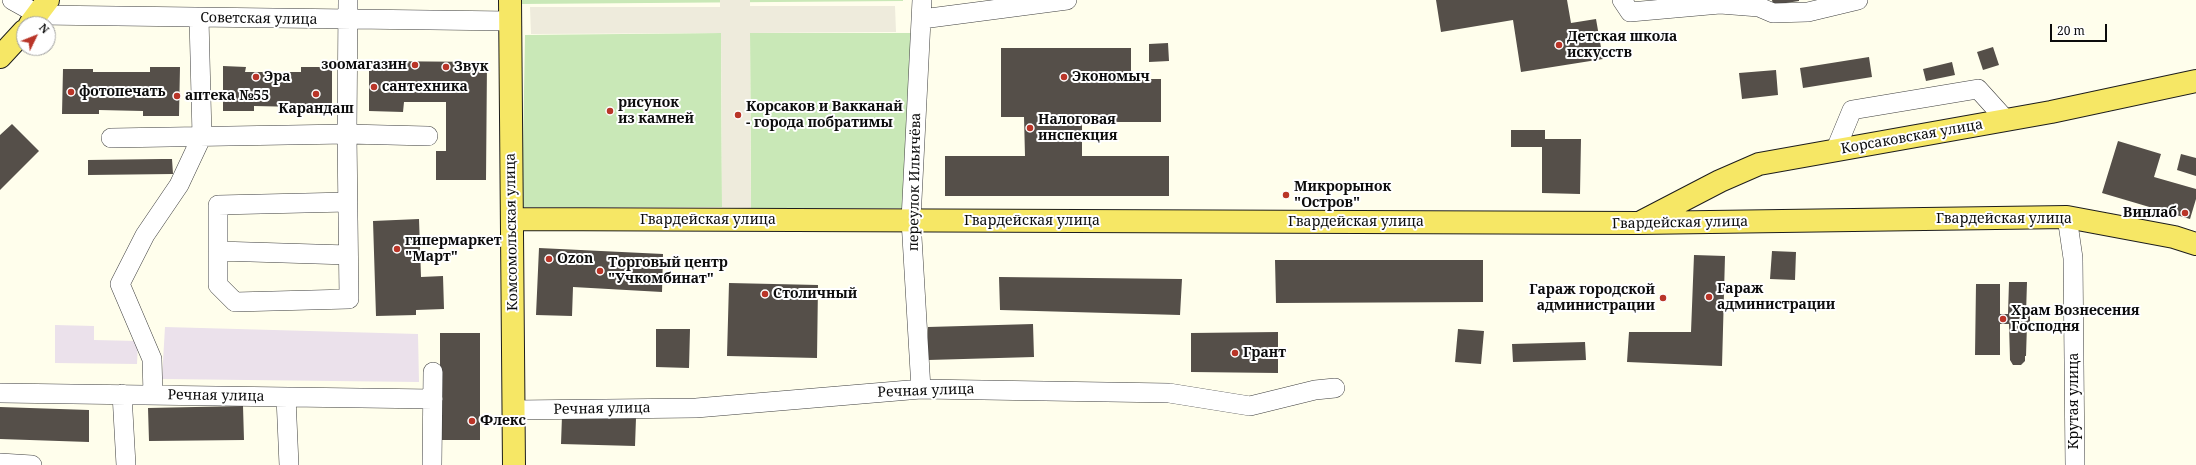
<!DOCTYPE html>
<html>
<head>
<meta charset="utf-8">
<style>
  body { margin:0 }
  #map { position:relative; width:2196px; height:465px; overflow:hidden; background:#fffeec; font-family:"Noto Serif",serif }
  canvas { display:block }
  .north { position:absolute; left:16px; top:16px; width:40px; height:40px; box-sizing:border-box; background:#fff; border:1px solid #9e9e9e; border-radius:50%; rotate:47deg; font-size:11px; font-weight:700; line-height:16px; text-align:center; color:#0c0c0c }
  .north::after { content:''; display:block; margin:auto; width:14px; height:18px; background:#b93528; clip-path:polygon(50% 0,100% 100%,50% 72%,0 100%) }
  .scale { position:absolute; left:2050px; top:24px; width:57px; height:18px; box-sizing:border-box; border:2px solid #0c0c0c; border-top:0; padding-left:5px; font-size:12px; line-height:14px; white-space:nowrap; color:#0c0c0c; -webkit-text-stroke:3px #fff; paint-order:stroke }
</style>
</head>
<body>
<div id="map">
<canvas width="2196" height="465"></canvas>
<div class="north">N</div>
<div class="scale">20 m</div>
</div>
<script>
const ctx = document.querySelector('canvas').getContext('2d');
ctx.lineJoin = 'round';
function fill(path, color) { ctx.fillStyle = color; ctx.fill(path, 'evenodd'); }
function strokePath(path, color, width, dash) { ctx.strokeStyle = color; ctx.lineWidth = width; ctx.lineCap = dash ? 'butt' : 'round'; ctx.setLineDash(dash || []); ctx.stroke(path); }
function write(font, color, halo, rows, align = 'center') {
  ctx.font = font + ' "Noto Serif",serif'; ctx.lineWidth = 4; ctx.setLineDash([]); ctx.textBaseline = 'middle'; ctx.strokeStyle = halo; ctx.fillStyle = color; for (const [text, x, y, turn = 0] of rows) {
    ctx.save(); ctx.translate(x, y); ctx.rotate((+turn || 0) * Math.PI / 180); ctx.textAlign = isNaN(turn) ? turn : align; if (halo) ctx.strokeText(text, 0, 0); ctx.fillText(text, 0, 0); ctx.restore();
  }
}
fill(new Path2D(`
  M55,325L94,326V340L138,341L137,364L55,363Z
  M165,327L418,334L419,382L162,379Z`), '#ebe1eb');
fill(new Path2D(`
  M520,0H903V1L520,4Z
  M721,33L722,207H522L525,35Z
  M750,33H911L906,208H751Z`), '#c9e8b7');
fill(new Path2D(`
  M720,0H750V6H895L896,32L750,33L751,208L722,207L721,33L531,34L530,7H720Z`), '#eeebdc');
fill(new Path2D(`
  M1436,0H1567L1571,23L1596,19L1603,59L1521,72L1513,20L1441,32Z
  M1772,0H1799V1L1773,5Z
  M1168,43L1169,61L1149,62V44Z
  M1993,47L1999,65L1983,70L1977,52Z
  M1001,48H1131V79H1161V122H1082V156H1169V196H945V156H1025L1024,117H1001Z
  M1869,57L1872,77L1803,88L1800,68Z
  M369,61L487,62L486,180H436V151H446V102H404L403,112L369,111Z
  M1952,62L1955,75L1926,81L1923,69Z
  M223,66L246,67L245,72H301V67H332V111H300L299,107L254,106V111H223Z
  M150,67H180L179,116H143V111L99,110V114H62L63,69H93V72H150Z
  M1776,70L1778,95L1742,99L1739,73Z
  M12,124L39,151L0,190V135Z
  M1511,130H1545V139H1581L1580,194L1542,193V147H1511Z
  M2118,141L2161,154L2154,177L2196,189V199L2190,219L2102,193Z
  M2181,154L2196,158V176L2177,170Z
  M162,159H172L173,174L88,175V160Z
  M419,219L421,277L443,276L444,309L416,310V315L376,316L373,221Z
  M539,248L663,254L662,292L573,287L572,316L536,315Z
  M1772,251L1796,252L1795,280L1770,279Z
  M1694,255L1725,256L1722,366L1627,362L1629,332H1691Z
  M1275,260H1483V302L1276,303Z
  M999,277L1182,279L1180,315L1000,310Z
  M2009,282H2027L2026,314H2030V325L2027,324L2026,356H2025V361L2021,365H2013L2010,360L2009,324H2000V355H1975L1976,284H2000V314H2008Z
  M729,283L818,285L817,358L727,356Z
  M1033,324L1034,357L928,360V327Z
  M656,329H690L689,368L656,367Z
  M1458,329L1484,331L1481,364L1455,362Z
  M1278,332V373L1191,372V333Z
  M440,333H480V440H440Z
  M1585,342L1586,360L1513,362L1512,344Z
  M243,406L244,440L149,441L148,408Z
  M0,407L89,410V442L0,439Z
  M562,416L636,418L635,446L561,444Z`), '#554f49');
const minor = new Path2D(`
  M12,0L39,15L509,21
  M1622,0L1630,12L1720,4L1759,7L1773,13L1808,12L1858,0
  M922,19L1067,0
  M111,138L347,134L428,136
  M1835,151L1852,110L1978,89L2006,120
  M348,202L218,205V285L235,302L349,299L347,134L348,0
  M2067,217L2073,258L2075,465
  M218,251L348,255
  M921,389L911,220L922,0
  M0,393L433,399
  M122,394L126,465
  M153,395L152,359L120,284L145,235L179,185L202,136L199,18
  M286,397L289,465
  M514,410L696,408L921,389L1169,393L1250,406L1315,390L1335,388
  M0,463L32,465
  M432,465L433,372`);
const major = new Path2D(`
  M510,0L514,465
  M30,24L48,0
  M0,57L24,31
  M513,219L1639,223L2067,217L2174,237L2196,244
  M1643,221L1720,181L1759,164L2051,112L2196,81`);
strokePath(minor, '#3f3f3f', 20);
strokePath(major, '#1d1d1d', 24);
strokePath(minor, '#fff', 19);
strokePath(major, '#f6e765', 22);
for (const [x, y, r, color] of [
  [1559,45,4,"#b93528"],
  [415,65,4,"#b93528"],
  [446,67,4,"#b93528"],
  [256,77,4,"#b93528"],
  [1064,77,4,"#b93528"],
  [374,87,4,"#b93528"],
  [71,92,4,"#b93528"],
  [316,94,4,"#b93528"],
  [177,96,4,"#b93528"],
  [610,111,4,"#b93528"],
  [738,115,4,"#b93528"],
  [1030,128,4,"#b93528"],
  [1286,195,4,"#b93528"],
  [2185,213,4,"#b93528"],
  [397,249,4,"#b93528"],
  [549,259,4,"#b93528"],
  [600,271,4,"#b93528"],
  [765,294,4,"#b93528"],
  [1709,297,4,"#b93528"],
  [1663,298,4,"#b93528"],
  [2003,319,4,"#b93528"],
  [1235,353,4,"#b93528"],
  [472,421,4,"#b93528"]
]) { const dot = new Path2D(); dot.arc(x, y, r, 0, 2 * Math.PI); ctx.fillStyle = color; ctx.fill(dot); strokePath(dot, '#fff', 1.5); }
write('14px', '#0c0c0c', '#fff', [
  ["Советская улица",259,19,1],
  ["Корсаковская улица",1912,137,-10],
  ["переулок Ильичёва",915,182,-89],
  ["Гвардейская улица",2004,219],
  ["Гвардейская улица",708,220],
  ["Гвардейская улица",1032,221],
  ["Гвардейская улица",1356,222],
  ["Гвардейская улица",1680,223,-1],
  ["Комсомольская улица",512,232,-91],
  ["Речная улица",926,391,-2],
  ["Речная улица",216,396,1],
  ["Крутая улица",2074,401,-90],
  ["Речная улица",602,409,-1]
]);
write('bold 14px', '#0c0c0c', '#fff', [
  ["Детская школа",1567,37],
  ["искусств",1567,53],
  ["зоомагазин",407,65,"right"],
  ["Звук",454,67],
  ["Эра",264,77],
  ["Экономыч",1072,77],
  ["сантехника",382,87],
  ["фотопечать",79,92],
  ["аптека №55",185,96],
  ["рисунок",618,103],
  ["из камней",618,119],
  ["Корсаков и Вакканай",746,107],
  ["- города побратимы",746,123],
  ["Карандаш",316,109,"center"],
  ["Налоговая",1038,120],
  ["инспекция",1038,136],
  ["Микрорынок",1294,187],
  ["\"Остров\"",1294,203],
  ["Винлаб",2177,213,"right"],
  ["гипермаркет",405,241],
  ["\"Март\"",405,257],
  ["Ozon",557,259],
  ["Торговый центр",608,263],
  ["\"Учкомбинат\"",608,279],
  ["Гараж",1717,289],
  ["администрации",1717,305],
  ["Гараж городской",1655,290,"right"],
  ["администрации",1655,306,"right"],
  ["Столичный",773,294],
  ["Храм Вознесения",2011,311],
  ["Господня",2011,327],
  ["Грант",1243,353],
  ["Флекс",480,421]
], 'left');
</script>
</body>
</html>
